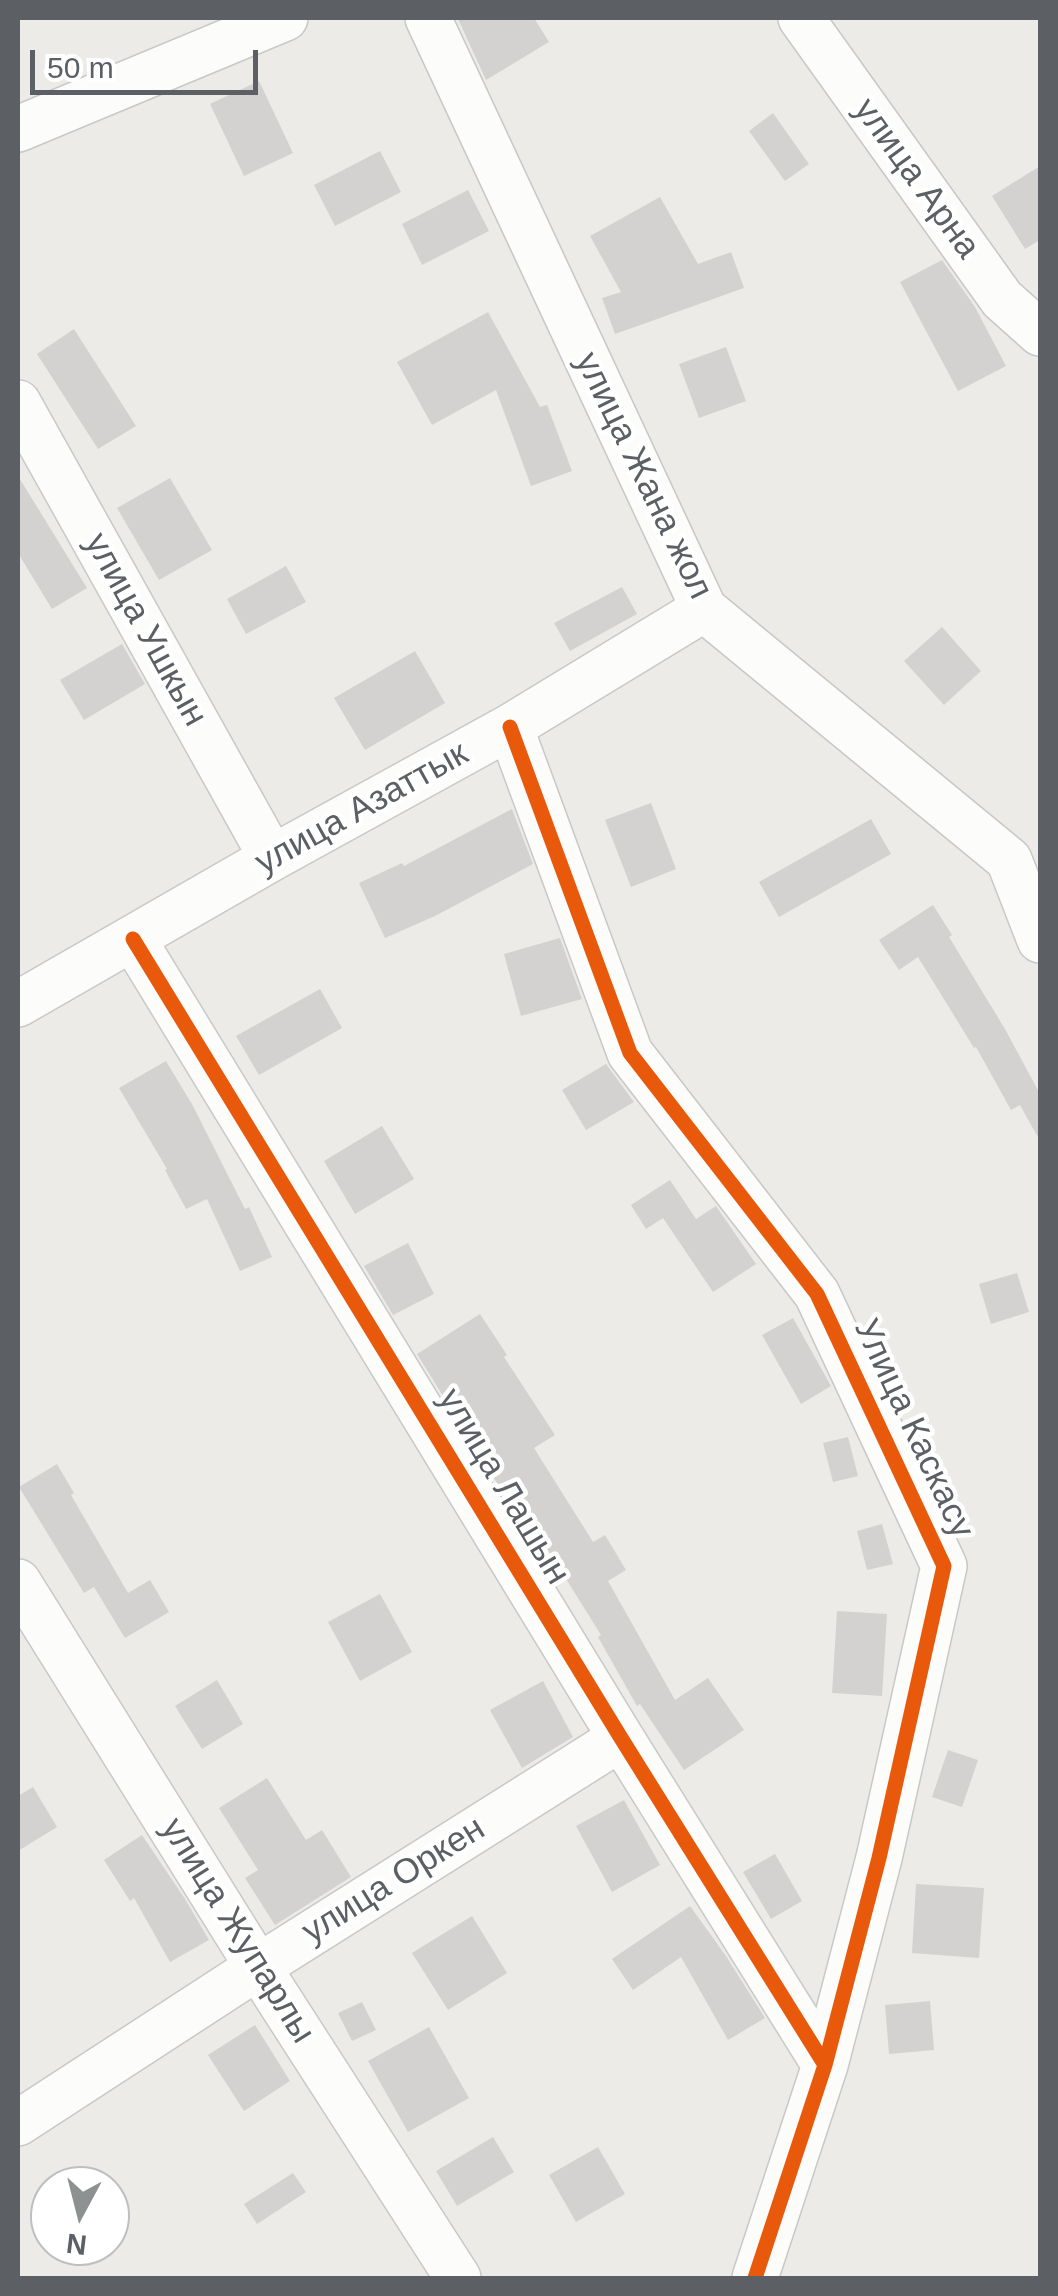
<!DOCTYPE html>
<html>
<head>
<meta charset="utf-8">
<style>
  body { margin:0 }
  #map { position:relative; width:1058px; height:2296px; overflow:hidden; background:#ecebe7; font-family:Helvetica,sans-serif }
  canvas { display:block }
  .frame { position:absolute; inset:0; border:20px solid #5c6065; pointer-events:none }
  .north { position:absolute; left:30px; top:2166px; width:100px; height:100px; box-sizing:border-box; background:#fff; border:2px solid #bebfc1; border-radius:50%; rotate:187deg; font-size:28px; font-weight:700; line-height:40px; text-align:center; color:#5c6065 }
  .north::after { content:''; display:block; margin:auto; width:35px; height:45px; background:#8e9192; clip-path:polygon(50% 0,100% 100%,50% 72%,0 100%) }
  .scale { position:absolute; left:30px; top:50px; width:228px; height:45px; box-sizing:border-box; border:5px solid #5c6065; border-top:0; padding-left:12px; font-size:30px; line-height:35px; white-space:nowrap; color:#5c6065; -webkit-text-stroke:8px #fff; paint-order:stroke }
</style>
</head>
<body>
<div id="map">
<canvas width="1058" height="2296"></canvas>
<div class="frame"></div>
<div class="north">N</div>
<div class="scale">50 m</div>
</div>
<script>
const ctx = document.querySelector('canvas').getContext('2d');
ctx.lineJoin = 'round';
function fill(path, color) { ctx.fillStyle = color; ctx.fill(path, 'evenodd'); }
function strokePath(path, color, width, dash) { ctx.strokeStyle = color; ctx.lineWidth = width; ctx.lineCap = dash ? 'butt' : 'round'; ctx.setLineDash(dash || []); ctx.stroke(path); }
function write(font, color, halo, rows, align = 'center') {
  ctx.font = font + ' Helvetica,sans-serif'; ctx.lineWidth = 9; ctx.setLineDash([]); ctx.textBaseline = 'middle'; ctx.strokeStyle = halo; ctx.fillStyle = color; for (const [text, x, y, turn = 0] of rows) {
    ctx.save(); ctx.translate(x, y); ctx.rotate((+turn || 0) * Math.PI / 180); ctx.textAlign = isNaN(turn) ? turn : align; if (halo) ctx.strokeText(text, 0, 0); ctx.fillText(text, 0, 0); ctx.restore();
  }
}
fill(new Path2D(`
  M461,18H534L549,42L486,80L458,19Z
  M259,81L293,153L244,176L210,104Z
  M773,113L809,164L785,181L749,131Z
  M380,151L401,192L335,226L314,185Z
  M1040,166V240L1025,249L992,196Z
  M468,190L489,231L422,265L402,224Z
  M660,197L698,264L731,252L744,288L615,334L602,298L621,292L590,236Z
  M942,260L975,307L1006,366L958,391L900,282Z
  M488,312L540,407L547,405L572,471L531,486L496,390L432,425L397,362Z
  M74,329L136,426L98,449L37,354Z
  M726,347L746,401L699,418L679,364Z
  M18,476L87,588L52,609L18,553Z
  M170,478L212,550L159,580L117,508Z
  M286,566L306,602L246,634L227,599Z
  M622,587L637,614L570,651L554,623Z
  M942,627L981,671L944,705L904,661Z
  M122,644L145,684L84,720L60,680Z
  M415,651L445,703L365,750L334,698Z
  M651,803L676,869L631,887L605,820Z
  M512,809L533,864L435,916L385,938L359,883L402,863L404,866Z
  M871,819L891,854L779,917L759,882Z
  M933,905L952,935L949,937L1005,1029L1040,1094V1141L1020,1105L1011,1110L976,1047L974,1048L918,957L899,970L879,940Z
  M560,938L582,999L521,1016L504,954Z
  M320,989L342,1028L259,1075L236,1036Z
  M166,1061L193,1106L245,1209L249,1207L272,1257L240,1271L207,1199L186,1209L165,1170L167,1169L119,1088Z
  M606,1064L634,1102L586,1130L562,1090Z
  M382,1126L414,1179L355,1214L324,1161Z
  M670,1180L696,1219L716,1206L756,1264L713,1292L663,1218L646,1229L631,1205Z
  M408,1243L434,1294L393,1315L364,1266Z
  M1017,1273L1029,1312L991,1324L979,1284Z
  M480,1314L507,1355L504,1357L555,1435L534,1448L593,1542L605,1535L626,1570L608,1581L675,1700L708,1678L744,1730L684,1770L640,1704L637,1706L598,1637L601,1635L546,1547L539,1551L417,1354Z
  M793,1318L831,1386L801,1404L762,1335Z
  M848,1437L858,1476L833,1482L823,1443Z
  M57,1464L74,1493L71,1495L128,1593L150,1580L169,1612L125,1638L94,1587L84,1593L19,1487Z
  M882,1524L893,1564L867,1570L857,1531Z
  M380,1594L412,1652L360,1681L328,1622Z
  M837,1611L887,1614L882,1696L832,1693Z
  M217,1680L243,1724L202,1749L175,1706Z
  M543,1681L573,1737L522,1768L490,1710Z
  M948,1750L978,1760L962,1807L932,1797Z
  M267,1778L306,1840L322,1830L351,1877L275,1925L245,1878L258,1870L219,1808Z
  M33,1787L57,1827L18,1851V1796Z
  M624,1800L660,1865L612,1892L576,1826Z
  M142,1835L185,1899L209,1940L170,1962L134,1898L130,1901L104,1860Z
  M775,1854L802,1901L771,1919L743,1872Z
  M916,1884L984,1888L979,1958L912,1953Z
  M690,1906L726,1956L765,2018L728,2040L681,1957L633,1990L612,1959Z
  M472,1916L507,1973L448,2010L412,1953Z
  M930,2001L934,2050L889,2054L885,2005Z
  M362,2002L376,2030L352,2041L338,2013Z
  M255,2025L290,2081L244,2111L208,2055Z
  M429,2027L469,2098L408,2132L368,2061Z
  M493,2137L514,2172L457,2206L436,2171Z
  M598,2147L625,2194L576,2222L549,2175Z
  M293,2173L306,2192L257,2224L244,2204Z`), '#d3d2d0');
const minor = new Path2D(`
  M428,18L704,609L1009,860L1040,940
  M801,18L1002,299L1040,333
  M18,129L285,18
  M18,403L272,858
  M510,727L630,1053L817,1294L944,1566L879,1858L825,2065L755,2278
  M133,939L621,1738L825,2065
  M18,1004L272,858L510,727L704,609
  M18,1582L258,1967L458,2278
  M18,2123L258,1967L621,1738`);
strokePath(minor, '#c8c8c8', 48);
strokePath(minor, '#fcfcfb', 45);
strokePath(new Path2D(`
  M510,727L630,1053L817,1294L944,1566L879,1858L825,2065L755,2278
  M133,939L621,1738L825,2065`), '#e8590c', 15);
write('35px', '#5c6065', '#fff', [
  ["улица Арна",916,179,54],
  ["улица Жана жол",643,476,64],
  ["улица Ушкын",145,630,61],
  ["улица Азаттык",362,809,-29],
  ["Улица Каскасу",913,1429,65],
  ["улица Лашын",503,1487,59],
  ["улица Оркен",394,1881,-32],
  ["улица Жупарлы",237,1931,58]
]);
</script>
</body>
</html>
